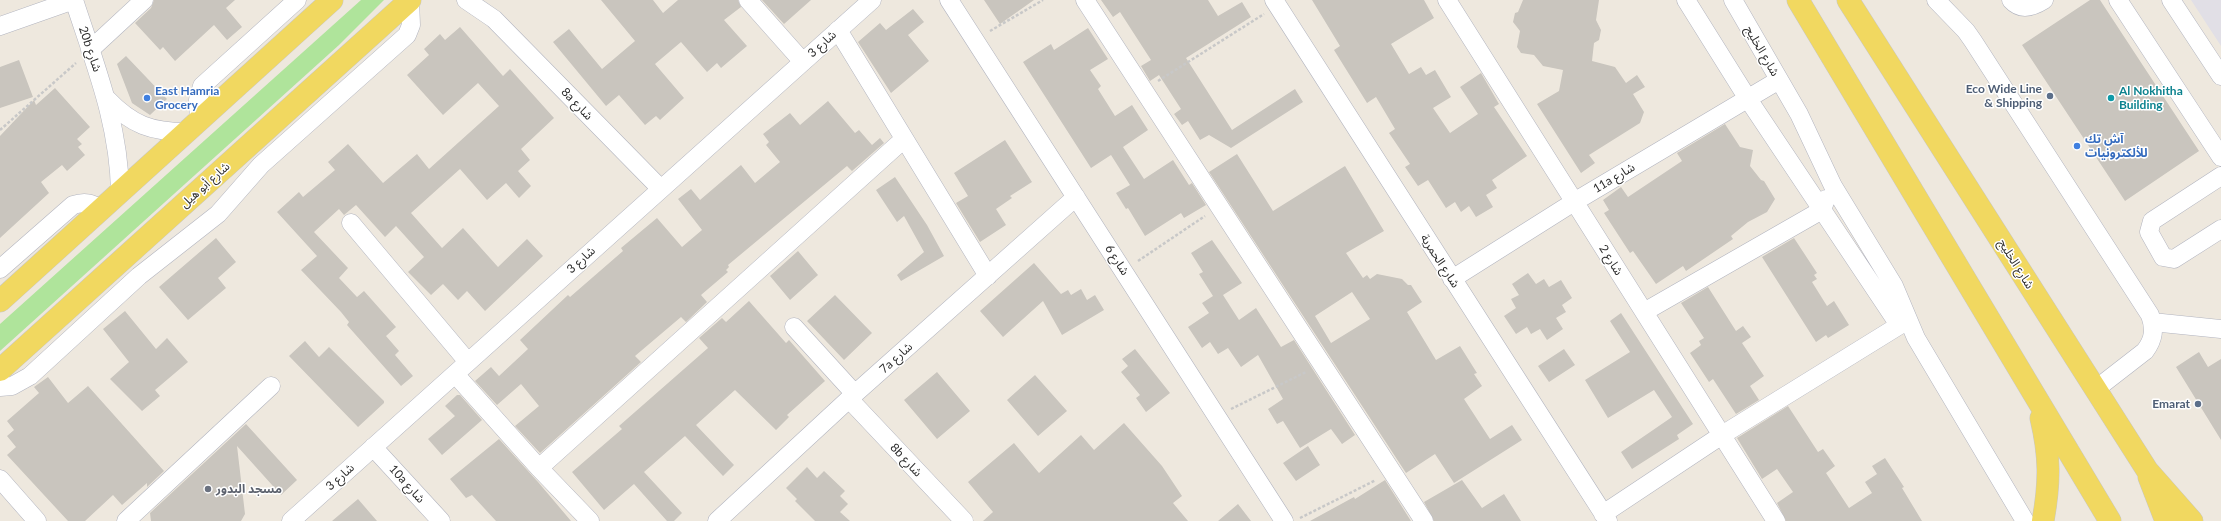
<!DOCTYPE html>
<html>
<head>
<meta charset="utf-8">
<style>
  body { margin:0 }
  canvas { display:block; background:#eee8de }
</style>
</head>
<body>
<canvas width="2221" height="521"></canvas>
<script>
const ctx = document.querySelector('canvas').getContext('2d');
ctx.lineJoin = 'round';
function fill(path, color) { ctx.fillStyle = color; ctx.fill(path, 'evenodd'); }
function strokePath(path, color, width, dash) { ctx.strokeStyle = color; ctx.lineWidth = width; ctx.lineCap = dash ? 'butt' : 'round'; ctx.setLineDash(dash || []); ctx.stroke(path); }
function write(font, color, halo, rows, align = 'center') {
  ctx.font = font + ' Lato,"Noto Sans Arabic",sans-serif'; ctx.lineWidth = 3; ctx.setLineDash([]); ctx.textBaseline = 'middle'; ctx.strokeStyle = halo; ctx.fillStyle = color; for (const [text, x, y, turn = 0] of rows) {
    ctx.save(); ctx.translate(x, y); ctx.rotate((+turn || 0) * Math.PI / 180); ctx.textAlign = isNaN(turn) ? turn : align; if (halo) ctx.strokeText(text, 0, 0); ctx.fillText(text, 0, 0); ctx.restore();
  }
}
fill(new Path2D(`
  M2191,0H2221V46Z`), '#e1dfe6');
fill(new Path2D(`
  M361,0H384L339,45L0,351V324Z`), '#afe49b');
fill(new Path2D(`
  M154,0H235L226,8L242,27L227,40L214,25L175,61L163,47L160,50L135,23L151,8Z
  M601,0H653L663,13L678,0H738L741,7L724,20L747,46L721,68L717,63L707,72L681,42L655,64L684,98L660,120L656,116L645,125L619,95L606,106L553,42L569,29L602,69L635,41Z
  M762,0H811L784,24Z
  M984,0H1034L1000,24Z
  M1101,0H1208L1218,16L1242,2L1251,17L1186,58L1232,130L1295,89L1303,102L1231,148L1209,135L1200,140L1188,121L1182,125L1174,114L1181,109L1159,75L1150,81L1141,66L1151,60L1120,12L1113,17Z
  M1312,0H1424L1434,18L1391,44L1409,74L1421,67L1426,75L1435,70L1451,97L1433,108L1450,133L1478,114L1460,87L1481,73L1499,104L1494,107L1527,156L1492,180L1497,188L1486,195L1493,207L1476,217L1469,206L1461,212L1455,202L1446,208L1428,180L1418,186L1405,167L1410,164L1389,133L1395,129L1376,97L1367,103L1334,50L1340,46Z
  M1523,0H1599L1596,20L1601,30L1599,40L1594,43L1592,61L1615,67L1626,83L1637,75L1645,87L1633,94L1644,112L1640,123L1589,155L1595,163L1581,173L1537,104L1559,91L1563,70L1543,66L1534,55L1521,53L1517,47L1520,31L1513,22L1515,13L1518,12Z
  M2090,0H2100L2199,151L2125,201L2022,45Z
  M913,9L924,22L908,35L929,61L891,93L858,42L880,23L886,30Z
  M460,27L503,76L510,69L554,118L521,149L530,160L518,171L531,186L519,198L506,183L487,200L460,169L411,213L442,248L463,228L498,267L527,239L543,256L485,311L467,291L458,300L443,284L431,295L408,272L424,257L396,226L385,237L356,205L344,215L339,209L314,232L348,268L339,278L357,297L364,291L396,327L386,336L399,351L395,355L413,376L401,386L347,325L349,322L341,312L301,270L317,256L277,212L299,192L303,197L335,170L328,162L348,144L383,183L417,154L429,169L499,106L478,83L443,115L407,75L429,55L424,49L440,34L445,40Z
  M1088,28L1108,59L1090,70L1101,86L1098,89L1115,116L1132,105L1148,130L1123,147L1144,179L1173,160L1189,185L1192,183L1206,205L1184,218L1181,213L1145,236L1128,208L1126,209L1116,193L1130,185L1111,155L1091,168L1023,62L1051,44L1054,50Z
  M126,56L167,99L150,115L132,103L117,64Z
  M19,60L33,97L0,108V67Z
  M55,88L90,127L77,139L82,144L78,147L85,155L67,171L62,165L41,182L49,193L0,238V136L34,100L36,105Z
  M828,101L855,133L859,130L872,145L880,138L884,143L852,171L847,166L728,265L729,267L726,270L728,272L701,295L707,302L686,322L681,317L635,356L641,362L540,453L515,426L539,406L521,384L497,405L475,381L491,367L499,376L528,349L520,340L568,295L570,297L623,251L621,248L657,218L682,247L702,230L678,199L691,189L700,200L741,165L755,183L780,162L766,145L769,142L763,134L790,113L800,125Z
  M1725,124L1740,147L1753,150L1750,166L1761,180L1764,181L1775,199L1767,212L1748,222L1731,236L1733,239L1686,271L1683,266L1656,284L1633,251L1630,253L1604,213L1609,210L1603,200L1621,187L1628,197L1682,161L1677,153Z
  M1005,140L1032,182L1010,196L1012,198L996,209L1006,225L980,242L956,203L968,196L954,173Z
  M1237,154L1273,211L1345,166L1384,231L1346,253L1363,278L1367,275L1370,279L1377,274L1402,279L1408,285H1411L1422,302L1407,312L1436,360L1460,346L1477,373L1474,374L1482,386L1464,399L1490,439L1512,425L1522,440L1454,483L1435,454L1406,473L1209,172ZM1352,292L1370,319L1331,343L1315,316Z
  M895,177L927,225L944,256L901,281L897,275L924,252L904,216L897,222L876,190Z
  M216,238L236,262L218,278L226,288L188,320L159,287Z
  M1794,238L1817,273L1814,275L1817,279L1812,282L1827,306L1834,301L1849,325L1828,338L1826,335L1816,342L1762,257Z
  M1212,240L1242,283L1223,295L1239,320L1256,308L1281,347L1294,340L1355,435L1342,444L1331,429L1300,448L1283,421L1277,424L1268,409L1283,399L1258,355L1241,367L1228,348L1218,354L1210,342L1202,348L1188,327L1209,313L1202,303L1213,296L1199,274L1203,272L1191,253Z
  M798,251L818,275L790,300L770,276Z
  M1034,263L1061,294L1068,290L1071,295L1081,289L1087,300L1095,295L1104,310L1062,335L1043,301L1003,337L980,311Z
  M1528,273L1536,284L1544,279L1549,287L1561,280L1572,298L1562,305L1566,312L1556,318L1563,329L1547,340L1540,329L1531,334L1527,327L1516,334L1504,316L1516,308L1511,299L1519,295L1512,284Z
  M1708,287L1736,331L1743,326L1751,337L1742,343L1764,376L1750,386L1759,400L1736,414L1713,379L1709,382L1690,353L1701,345L1699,341L1704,338L1681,303Z
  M835,295L872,333L844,360L807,321Z
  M749,301L786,343L789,340L825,381L787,415L789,417L776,430L735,390L696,425L734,465L723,476L685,436L644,472L682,513L674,521H667L634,484L604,510L572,472L622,429L619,426L708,348L699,338L722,318L726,322Z
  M125,311L156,349L167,338L188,362L155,390L160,396L142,411L110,379L129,362L103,329Z
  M1621,313L1693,424L1677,435L1679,439L1632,469L1621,452L1672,417L1654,390L1608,418L1585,380L1630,352L1610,321Z
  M305,341L319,357L329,347L384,401V403L358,427L289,356Z
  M1135,349L1170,393L1146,412L1136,398L1140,395L1121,372L1128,366L1122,359Z
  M1564,349L1575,365L1549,382L1538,366Z
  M2199,352L2208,367L2221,359V440L2176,367Z
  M937,372L970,411L937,439L904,400Z
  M1035,375L1067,411L1038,436L1007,400Z
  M48,377L68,403L88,386L164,471L147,487V483L122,505L113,495L85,521H68L7,455L16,447L7,436L14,430L7,421L39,393L34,387Z
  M457,395H460L482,420L442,455L428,439L455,416L445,406Z
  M1788,406L1818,452L1823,449L1835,466L1826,473L1849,508L1872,493L1865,482L1877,474L1872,466L1885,458L1904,487L1902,488L1922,521H1786L1777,503L1793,492L1777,469L1762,479L1737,438Z
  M1124,423L1162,466L1182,496L1173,503L1188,521H983L993,512L968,482L1014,443L1039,473L1081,435L1094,450Z
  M246,424L297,480L281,495L237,446L245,514L241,521H151L150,513Z
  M499,439L538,482L571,521H496L472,495L466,498L450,479Z
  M1308,446L1320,465L1296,481L1283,463Z
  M807,467L817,478L824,471L845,491L840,496L848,504L840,512L850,521H815L795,501L797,499L786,488Z
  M1385,480L1411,521H1310L1354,497L1355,499Z
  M1462,480L1482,508L1504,494L1521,521H1434L1424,502Z
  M358,499L377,521H332Z
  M1238,504L1251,521H1218Z`), '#c9c5be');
const minor = new Path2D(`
  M74,0C95,65 119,123 120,192
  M466,0L494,19L661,189
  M748,0L803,62
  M949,0L1284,521
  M1085,0L1424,521
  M1274,0L1608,521
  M1447,0L1776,521
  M1686,0L1748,99L1899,325
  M1733,0L1799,114L1833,186L1894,286L1916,338L2025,521
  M1936,0L1966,31L1973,41L2150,315C2155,329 2154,339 2145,351L2096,389
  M2011,0C2021,11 2033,7 2044,0
  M2118,0L2221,157
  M2171,0L2221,76
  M0,26L74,0
  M838,30L988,276
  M90,50L144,0
  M107,99C132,125 151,132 187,132
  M199,121L198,100L202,86L297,0
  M2221,176L2152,221L2149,232L2163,257L2174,259L2221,229
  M351,223L468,362
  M0,269L73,205C85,201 91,203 102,209
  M1452,279L1574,202L1779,80
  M1644,312L1822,210L1826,199
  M2152,322L2221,329
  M794,327L855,394
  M455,374L539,468L590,521
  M0,387L12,386L30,376L139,276L218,214L261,165L407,35L411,25L410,0
  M849,399L964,521
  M373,447L441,521
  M539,468L904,139
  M0,479L37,521
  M1603,514L1722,435L1908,320
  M126,521L271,386
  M291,521L872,0
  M717,521L849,399L1076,197`);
const major = new Path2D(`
  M1798,0L2110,521
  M1848,0L2147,470L2192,521
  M0,301L332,0
  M0,370L410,0
  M2041,418C2050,456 2050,482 2043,521
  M2149,477L2166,521`);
strokePath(minor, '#b2b4bf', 19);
strokePath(major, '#c8c8c8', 23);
strokePath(new Path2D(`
  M990,31L1043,0
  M1158,81L1264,14
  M0,130L76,63
  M1138,261L1205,216
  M1231,409L1306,372
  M1300,518L1376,480`), '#c8c8c8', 2.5, [3, 2]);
strokePath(minor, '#fff', 18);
strokePath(major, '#f1d860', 22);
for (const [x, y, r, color] of [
  [2050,96,4,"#5c6f8a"],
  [147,98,4,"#3f7fe0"],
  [2111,98,4,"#0f9aa8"],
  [2077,146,4,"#3f7fe0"],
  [2198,404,4,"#5c6f8a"],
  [208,489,4,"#6b7280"]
]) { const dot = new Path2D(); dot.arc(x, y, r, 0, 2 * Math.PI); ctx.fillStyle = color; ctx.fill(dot); strokePath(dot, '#fff', 1.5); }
write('12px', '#2c2c2c', '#fff', [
  ["شارع 3",822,44,-42],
  ["20b شارع",90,49,71],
  ["شارع الخليج",1762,51,60],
  ["8a شارع",577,104,46],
  ["11a شارع",1614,178,-31],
  ["شارع أبو هيل",205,185,-42],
  ["شارع 3",581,260,-42],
  ["شارع 6",1117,260,57],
  ["شارع 2",1611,260,58],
  ["شارع الحمرية",1440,261,57],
  ["شارع الخليج",2016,264,58],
  ["7a شارع",896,358,-42],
  ["8b شارع",906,460,47],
  ["شارع 3",340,477,-42],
  ["10a شارع",407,484,48]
]);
write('bold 12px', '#4e5e75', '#fff', [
  ["Eco Wide Line",2042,89],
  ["& Shipping",2042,103],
  ["Emarat",2190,404]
], 'right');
write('bold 12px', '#366cbe', '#fff', [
  ["East Hamria",155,91],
  ["Grocery",155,105],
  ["آش تك",2085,139],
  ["للألكترونيات",2085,153]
], 'left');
write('bold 12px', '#0d838f', '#fff', [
  ["Al Nokhitha",2119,91],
  ["Building",2119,105]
], 'left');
write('bold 12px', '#5b616d', '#fff', [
  ["مسجد البدور",216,489]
], 'left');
</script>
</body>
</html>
